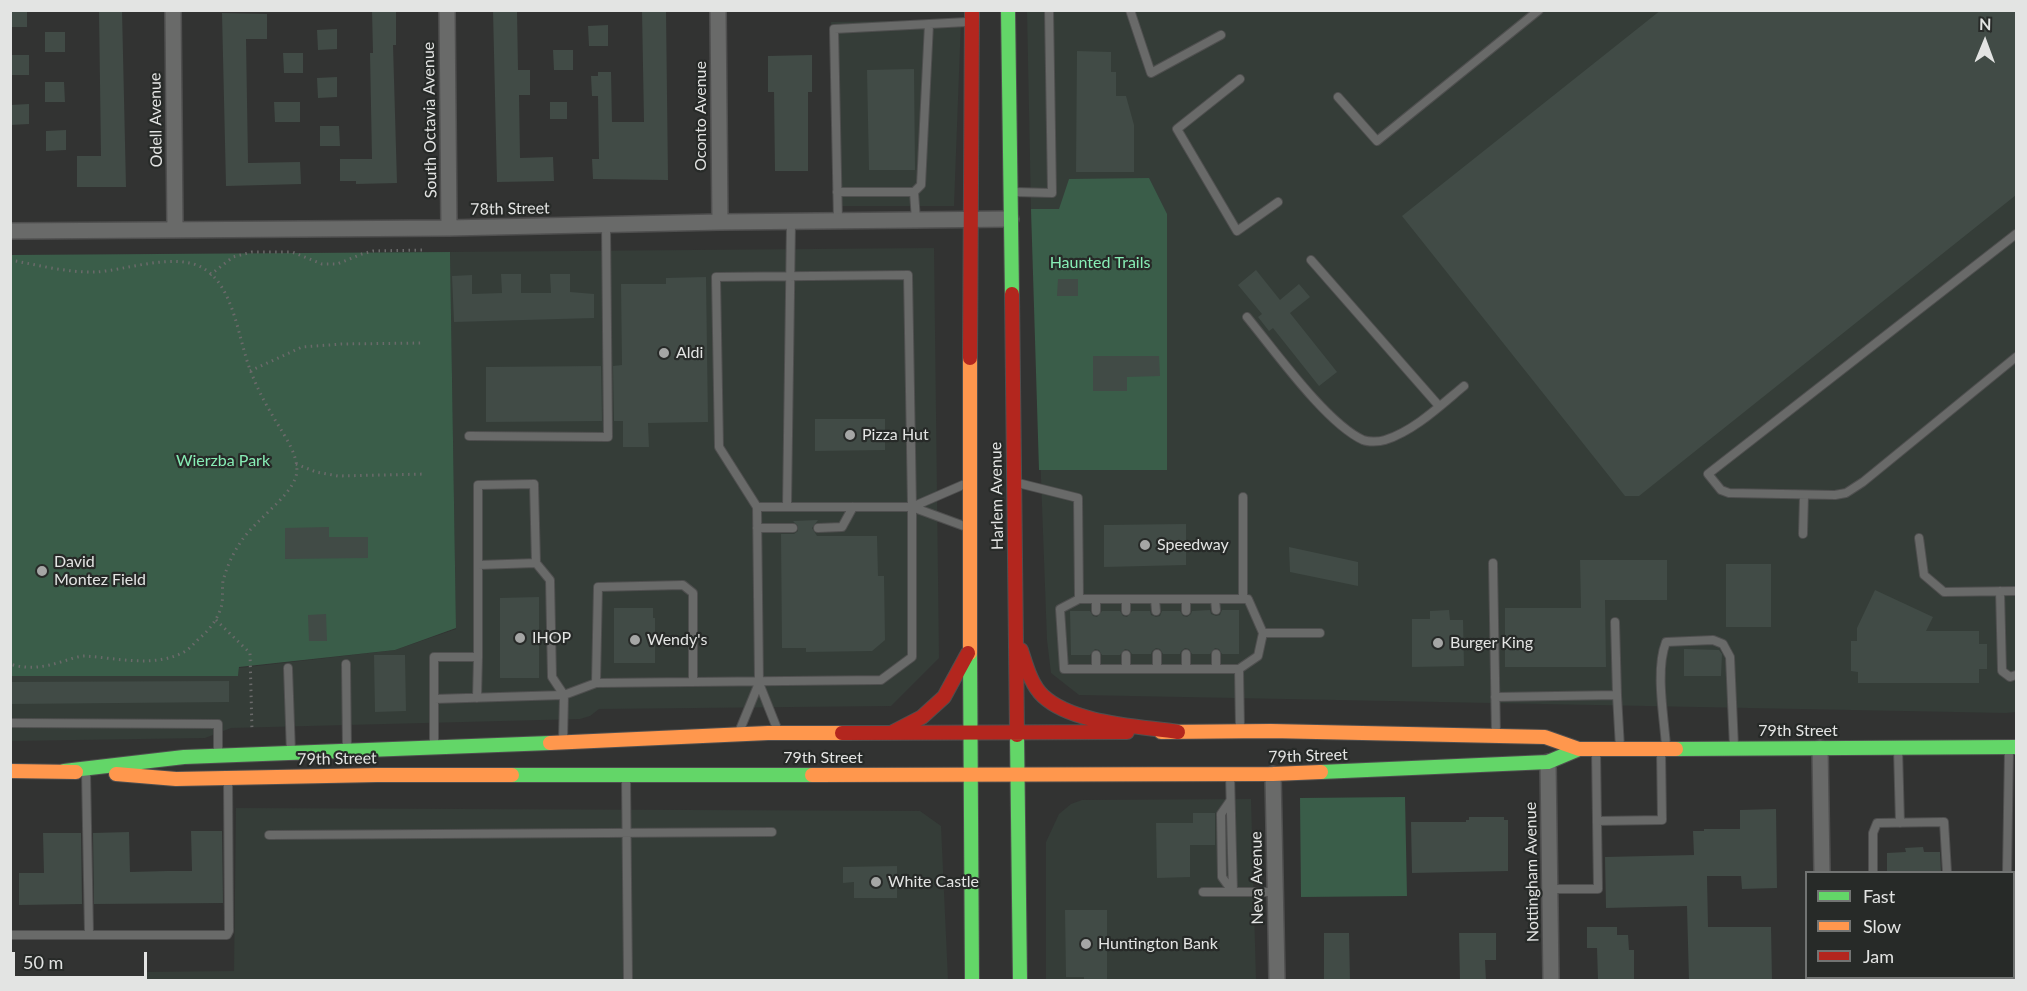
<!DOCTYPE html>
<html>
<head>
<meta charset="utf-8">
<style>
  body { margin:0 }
  #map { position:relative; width:2027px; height:991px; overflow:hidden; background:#323332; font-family:Lato,sans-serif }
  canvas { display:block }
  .frame { position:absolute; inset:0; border:12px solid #e3e4e3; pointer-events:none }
  .legend { position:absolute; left:1805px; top:871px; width:210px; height:108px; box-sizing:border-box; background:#272a28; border:2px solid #727473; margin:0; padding:8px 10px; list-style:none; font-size:18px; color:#e3e4e3 }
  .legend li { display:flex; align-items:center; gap:12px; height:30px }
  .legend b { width:30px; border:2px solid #727473 }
  .north { position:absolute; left:1955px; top:12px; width:60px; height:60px; -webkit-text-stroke:4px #272a28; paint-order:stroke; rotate:1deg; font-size:16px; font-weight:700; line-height:24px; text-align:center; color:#e3e4e3 }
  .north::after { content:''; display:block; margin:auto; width:21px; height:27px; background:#e3e4e3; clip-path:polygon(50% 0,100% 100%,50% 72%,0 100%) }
  .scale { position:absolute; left:12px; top:952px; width:135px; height:27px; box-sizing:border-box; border:3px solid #e3e4e3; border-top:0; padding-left:8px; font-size:18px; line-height:21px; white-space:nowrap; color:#e3e4e3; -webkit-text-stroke:4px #272a28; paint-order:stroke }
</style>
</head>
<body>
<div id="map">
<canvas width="2027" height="991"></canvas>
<div class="frame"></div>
<ul class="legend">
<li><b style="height:8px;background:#63d668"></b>Fast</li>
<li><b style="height:8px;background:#ff974d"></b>Slow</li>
<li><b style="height:8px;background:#b3261e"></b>Jam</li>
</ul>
<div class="north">N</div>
<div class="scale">50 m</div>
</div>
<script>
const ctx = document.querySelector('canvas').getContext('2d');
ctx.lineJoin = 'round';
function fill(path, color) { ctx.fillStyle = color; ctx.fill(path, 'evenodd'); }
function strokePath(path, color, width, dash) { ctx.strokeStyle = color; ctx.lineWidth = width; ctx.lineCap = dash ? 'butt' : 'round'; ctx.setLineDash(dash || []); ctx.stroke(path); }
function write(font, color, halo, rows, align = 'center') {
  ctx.font = font + ' Lato,sans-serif'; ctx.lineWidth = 4.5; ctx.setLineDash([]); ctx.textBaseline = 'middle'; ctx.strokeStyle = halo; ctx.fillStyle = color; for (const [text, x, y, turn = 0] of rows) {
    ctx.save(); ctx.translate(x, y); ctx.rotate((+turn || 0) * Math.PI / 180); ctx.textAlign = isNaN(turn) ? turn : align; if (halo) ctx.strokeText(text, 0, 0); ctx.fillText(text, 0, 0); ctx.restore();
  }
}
fill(new Path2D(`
  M1027,11H2016V712L2006,713L1079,695L1051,673L1047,640L1031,209Z
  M961,20L954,206H833L831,22Z
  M934,248L939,658L891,706L599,709L590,716L580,719L231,728L205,738L11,741L10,676H238L239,668L395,650L456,629L450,252Z
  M1251,799L1256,980H1046V842L1059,814L1071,804L1082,800Z
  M236,808L920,811L941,826L948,980H145L144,972L234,971Z`), '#353d38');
fill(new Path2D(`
  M1149,178L1167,214V470H1039L1031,209H1059L1069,179Z
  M450,252L456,628L395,650L239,667L238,676H11L10,255Z
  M1405,797L1407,896L1301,897L1300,798Z`), '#3a5d49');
fill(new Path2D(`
  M10,10H27V27H10Z
  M99,10H122L126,187H77V156H101Z
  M372,10H396V45H393L397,183L356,184V181H340V159H372L370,53H373Z
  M493,10H517L518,70H530V95H519L520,158L553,157L554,181L497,182Z
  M642,10H666L668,180L593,179L592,159H599L598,96H592L591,76H598V72H611L612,122H644Z
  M1661,10H2016V195L1639,496H1625L1402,216Z
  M222,13L267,14V39H246L248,163L300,162L301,184L226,186Z
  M608,25V46H589L588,26Z
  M337,29V49L318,50L317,30Z
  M45,32H65V52H45Z
  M553,50H573V70H554Z
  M1077,51L1111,52V72H1116V96H1126L1134,125V172H1076Z
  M283,53H303V73H284Z
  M10,55H29V75H10Z
  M812,55V92H808V171H775L774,92H768V56Z
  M914,69L915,170H869L867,70Z
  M337,77V97L318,98L317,78Z
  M45,82H64L65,102H45Z
  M274,102H300V122H275Z
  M550,102H567V119H550Z
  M29,104V124L10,125V105Z
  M320,126H339L340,146H320Z
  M66,130V150L46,151V131Z
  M1256,270L1280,300L1299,284L1310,297L1290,313L1337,372L1319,386L1273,328L1269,331L1258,317L1262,314L1238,285Z
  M501,274H521V293H551L550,274H570V292L594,294V318L454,322L452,276L472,275V294L502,293Z
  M706,277L708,422L648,423L649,447H623V421H614L613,366L622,365L621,284H666V278Z
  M1058,279H1078V296H1057Z
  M1093,356H1159L1160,376L1127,377V391H1093Z
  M601,366L602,421L486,422V367Z
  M815,419H885V450L815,451Z
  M818,520L812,528L817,536H877L878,576H884L885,640L872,651L806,652V648H782L781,534H794L798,531V526L793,521Z
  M1186,524V565L1104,567V525Z
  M329,527V537H368V558L285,559V528Z
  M1289,547L1358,562V586L1290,572Z
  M1580,560H1667V600H1605L1606,667H1505V608H1581Z
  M1726,564H1771V627H1726Z
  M1875,590L1933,617L1926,631H1979V644H1987V669H1979V683H1858V672L1851,671V641H1857V628Z
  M539,597V678H500V598Z
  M614,608H653V618H655V663H614Z
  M1210,610L1211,614L1216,616L1220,615L1222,610H1239V654H1222L1219,649L1215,648L1210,654H1192L1189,649L1185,648L1181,651L1180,654H1163L1160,649L1156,648L1152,651L1151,654H1132L1129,650L1125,649L1120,655H1102L1099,650L1095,649L1090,655H1071L1070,611H1090L1093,616L1097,617L1102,611H1120L1123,616L1127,617L1132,611H1150L1151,615L1156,617L1160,616L1162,611H1180L1183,616L1187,617L1191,614L1192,611Z
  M1449,610L1450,620H1463L1464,666L1412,667V619H1430V611Z
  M326,614L327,641H309L308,615Z
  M1684,649L1719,650L1722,654L1721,676H1684Z
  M374,655H405L406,711L375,712Z
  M229,681V702L10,704V682Z
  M1776,809L1777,888L1742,889L1741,876H1707L1708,927H1771L1772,981H1689L1687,906L1606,908L1605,857L1694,855L1693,831H1704V829H1740V810Z
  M1193,813H1215V845H1190V877L1157,878L1156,823H1193Z
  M1469,817H1504V820H1508V871L1412,873L1411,822H1466V820H1469Z
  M191,831H222L223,903L94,904L93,833L129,832L130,872L167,871H192Z
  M43,833H81L82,904L19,905V873H44Z
  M1923,847L1924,852H1940L1941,873H1887V853L1906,852L1905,848Z
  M897,866V898H854V882L843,883V867Z
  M1065,910H1107V981H1084V977H1066Z
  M1587,927H1617V935H1628L1629,950H1634V980H1598L1597,948H1587Z
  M1324,933H1349L1350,981H1324Z
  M1459,933H1496V960H1485L1486,981H1460Z`), '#414b46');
const lane = new Path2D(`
  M1130,10L1151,73L1221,35
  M1240,79L1177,129L1237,231L1278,202
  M1338,97L1377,141L1539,10
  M837,192H914
  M1014,192L1052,193L1049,10
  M916,220L914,192L921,185L929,24
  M838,221L834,29L967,22
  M2016,234L1708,474L1721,490L1729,493L1835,495L1846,493L1863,482L2016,357
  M1311,260L1439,406
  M1247,317C1275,351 1326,423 1363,440C1368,442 1379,442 1385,440C1414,431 1441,405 1464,386
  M469,436L608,437L606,225
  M1018,483L1078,498L1079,599H1248L1263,633H1320
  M1243,497V599
  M757,507L719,447L716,277L908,275L912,507
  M787,507L791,222
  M964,526L912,507L965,484
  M757,528H793
  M818,528L842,527L853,507
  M1803,534L1804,495
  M1919,538L1924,575L1944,592L2016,591
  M1493,563L1496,735
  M478,565L536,563
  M2000,591L2002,671L2010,677L2016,675
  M1079,599L1060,609L1064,669H1239L1240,729
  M1096,599V611
  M1126,599V611
  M1155,599L1156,611
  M1186,599V611
  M1215,599L1216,610
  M1096,655V669
  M346,664L347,751
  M288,668L291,753
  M1126,669V655
  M1157,669V654
  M1186,669V654
  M1216,669V654
  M1239,669L1258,656L1263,633
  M596,683L598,587L683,585L693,593V681
  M1617,695L1620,748
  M1495,697L1617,695L1615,622
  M477,698L478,657
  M434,699L564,695L596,683L881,680L912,657V507H757L759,683
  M10,723L218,724V755
  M739,732L759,683L778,731
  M1666,746C1664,716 1655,670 1666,642L1713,640L1723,644L1730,657L1734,747
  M434,747V657H478V485L534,484L536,563L550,580L552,677L564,695L563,741
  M1898,749L1900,823
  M1596,750L1597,821L1662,820L1661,750
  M86,772L89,934
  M1230,775L1233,892H1275
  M626,776L628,980
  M1230,801L1221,814L1222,877L1232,891
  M269,835L772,832
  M1873,872V833L1877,823L1944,822L1947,872
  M2007,872L2009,749
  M1550,889H1598L1597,821
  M1203,892H1233
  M2014,902H2016
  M10,935H227L229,931L228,779`);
const street = new Path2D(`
  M173,10L175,229
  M447,10L449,228
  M718,10L720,222
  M10,231L449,228L720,222L1011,219
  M1820,748L1822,872
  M1548,762L1551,980
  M1273,774L1277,980
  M1823,978V980`);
const fast = new Path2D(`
  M1008,10L1012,294
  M970,653L972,980
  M1017,735L1020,980
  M1676,749L2016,747
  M64,771L184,757L550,743
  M1321,772L1548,762L1579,749
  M512,775H812`);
const slow = new Path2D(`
  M970,653V358
  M1161,732L1271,731L1545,737L1579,749H1676
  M550,743L768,733H842
  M10,771L76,772
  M116,774L176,779L377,775H512
  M812,775L1273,774L1321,772`);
const jam = new Path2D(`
  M1012,294L1017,735
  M970,358L972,10
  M1021,650C1026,665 1031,685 1043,696C1073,724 1139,726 1178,732
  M893,732L922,717L944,697L968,653
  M842,733L1127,732`);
strokePath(lane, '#4f4f4f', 10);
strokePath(street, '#4f4f4f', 18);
strokePath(fast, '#4f4f4f', 16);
strokePath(slow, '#4f4f4f', 16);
strokePath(jam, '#4f4f4f', 16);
strokePath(new Path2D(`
  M10,260C38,265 68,273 96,272C127,270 175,252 203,268C235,287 238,340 251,372C259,393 269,410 280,428C288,441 302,463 295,479C287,499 256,520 242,540C233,553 227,566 223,581C222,588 223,596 222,604C219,617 211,628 201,637C195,642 190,649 184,652C154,668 117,658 85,656C78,656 71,659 64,661C45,667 29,670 10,664
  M210,275L233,257L252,252H292L322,264H337L362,254L373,251L423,250
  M250,371L302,347L342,344L424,343
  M296,464L316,472L338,476L426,474
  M216,620L250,653L252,731`), '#6a6a6a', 3, [1.5, 4.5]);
strokePath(lane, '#696a69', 8);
strokePath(street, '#696a69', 15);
strokePath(fast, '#63d668', 14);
strokePath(slow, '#ff974d', 14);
strokePath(jam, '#b3261e', 14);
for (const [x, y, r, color] of [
  [664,353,6,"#a5a6a5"],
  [850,435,6,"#a5a6a5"],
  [1145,545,6,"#a5a6a5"],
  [42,571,6,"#a5a6a5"],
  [520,638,6,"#a5a6a5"],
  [635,640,6,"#a5a6a5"],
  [1438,643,6,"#a5a6a5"],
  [876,882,6,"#a5a6a5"],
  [1086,944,6,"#a5a6a5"]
]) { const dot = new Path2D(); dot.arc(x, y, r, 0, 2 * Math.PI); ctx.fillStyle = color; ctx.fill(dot); strokePath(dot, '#272a28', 2); }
write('16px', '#e3e4e3', '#272a28', [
  ["Oconto Avenue",701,116,-90],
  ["Odell Avenue",156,120,-91],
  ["South Octavia Avenue",430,120,-91],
  ["78th Street",510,209,-1],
  ["Harlem Avenue",997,496,-91],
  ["79th Street",1798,731],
  ["79th Street",1308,756,-2],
  ["79th Street",823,758],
  ["79th Street",337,759,-1],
  ["Nottingham Avenue",1532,872,-91],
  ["Neva Avenue",1257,878,-91]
]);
write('16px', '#87edb5', '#272a28', [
  ["Haunted Trails",1100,263],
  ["Wierzba Park",223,461]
]);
write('16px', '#e3e4e3', '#272a28', [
  ["Aldi",676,353],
  ["Pizza Hut",862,435],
  ["Speedway",1157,545],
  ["David",54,562],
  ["Montez Field",54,580],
  ["IHOP",532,638],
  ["Wendy's",647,640],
  ["Burger King",1450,643],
  ["White Castle",888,882],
  ["Huntington Bank",1098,944]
], 'left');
</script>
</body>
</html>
